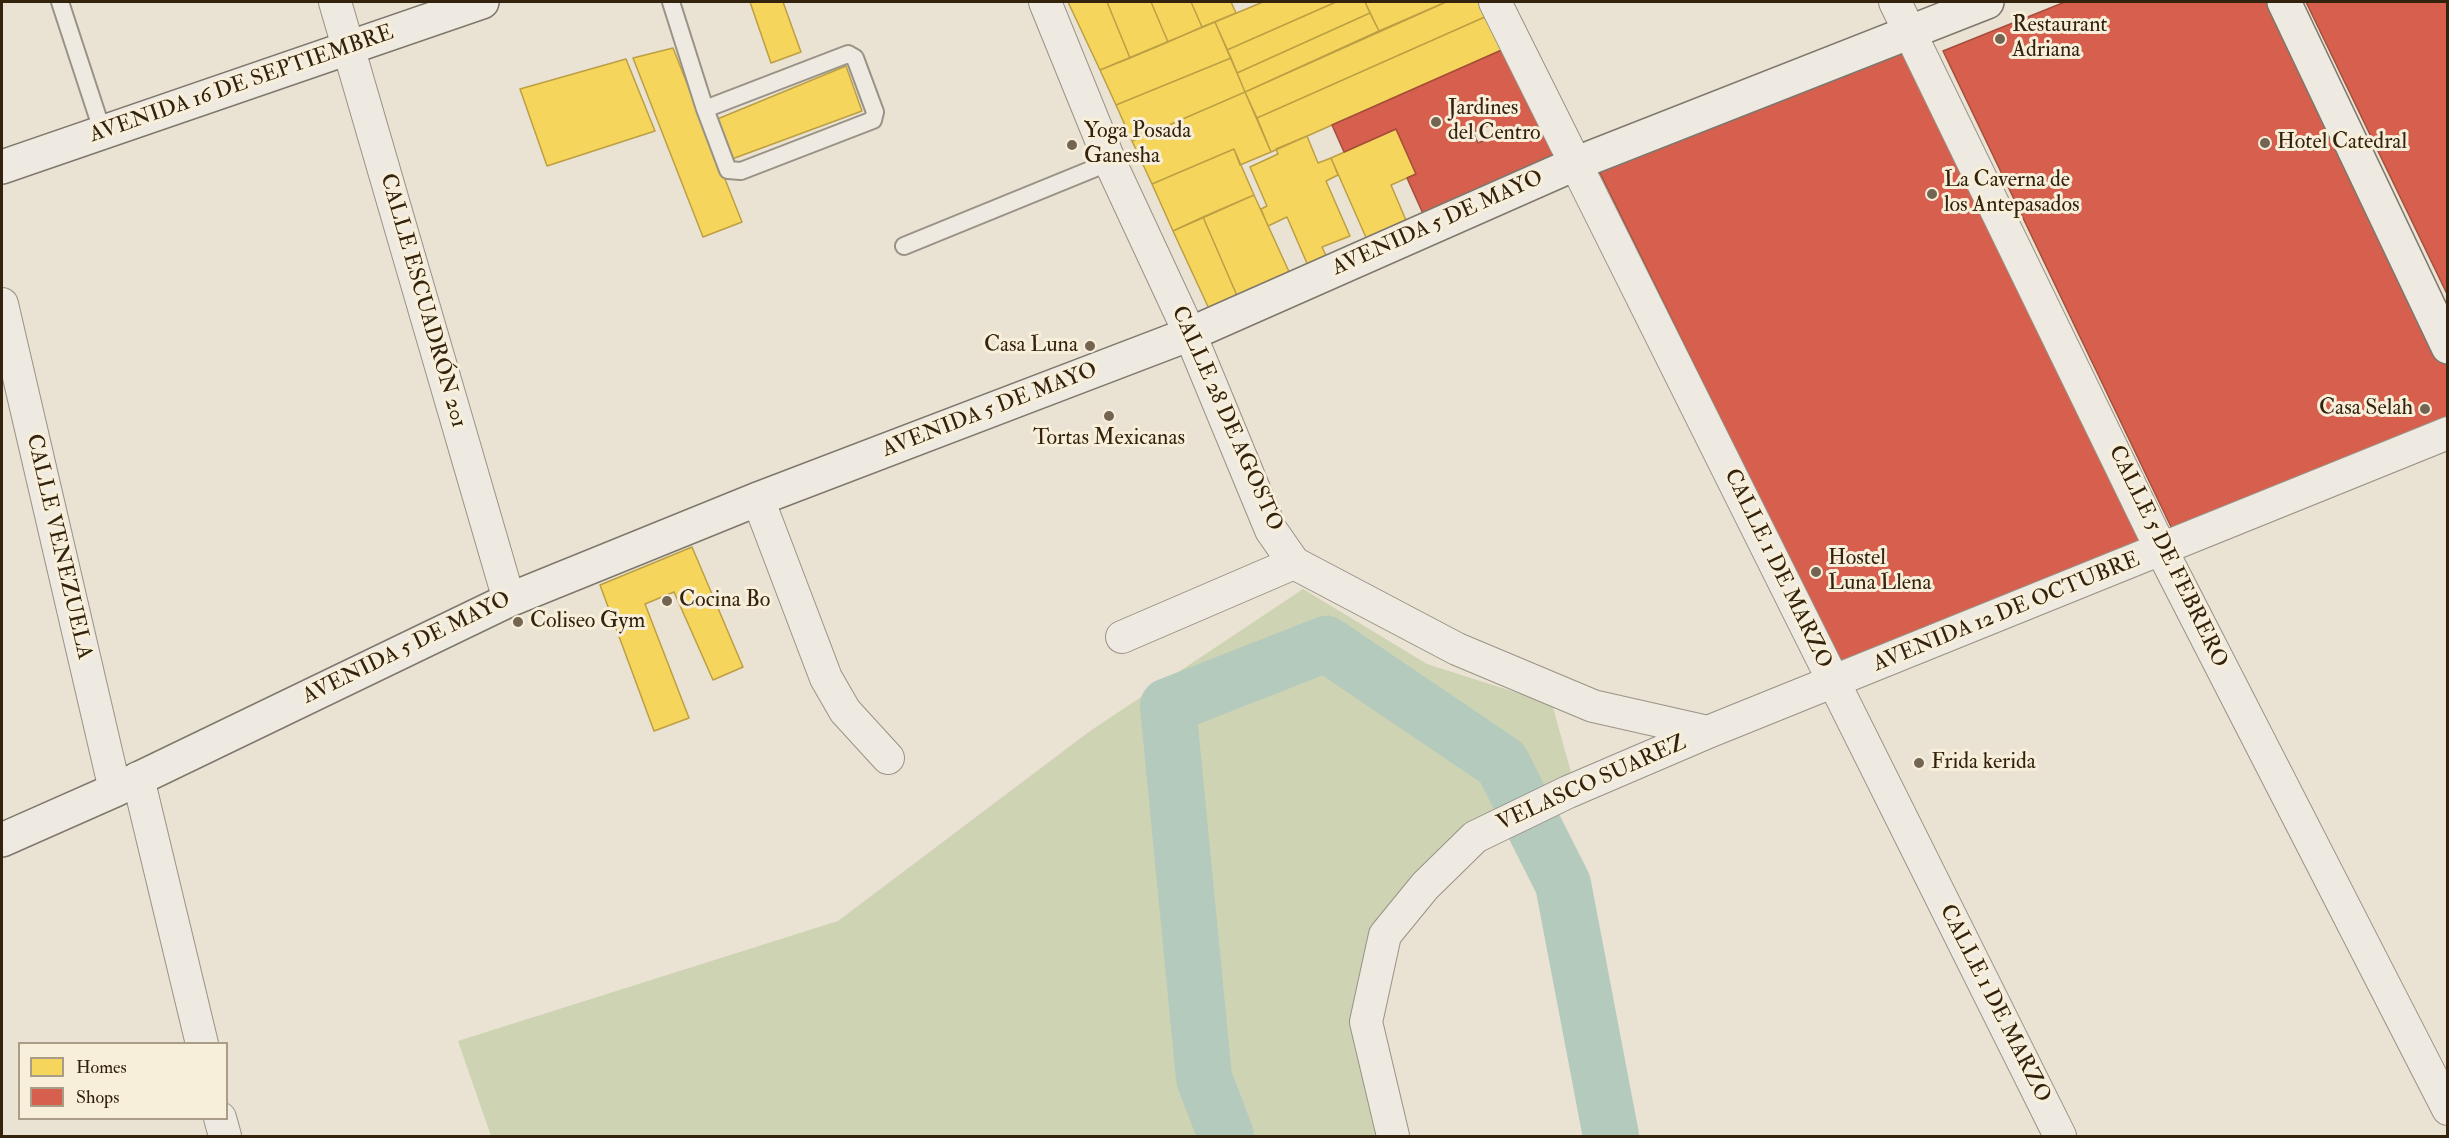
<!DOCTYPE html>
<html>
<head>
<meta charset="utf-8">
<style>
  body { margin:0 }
  #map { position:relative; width:2449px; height:1138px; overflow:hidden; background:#eae2d2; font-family:"IM FELL Double Pica",serif }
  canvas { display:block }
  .frame { position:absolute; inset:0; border:3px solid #33220c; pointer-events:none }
  .legend { position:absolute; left:18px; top:1042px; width:210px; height:78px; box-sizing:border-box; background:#f8efdb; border:2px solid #a99d88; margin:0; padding:8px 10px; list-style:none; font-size:18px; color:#33220c }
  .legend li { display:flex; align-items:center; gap:12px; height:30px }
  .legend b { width:30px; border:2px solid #a99d88 }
</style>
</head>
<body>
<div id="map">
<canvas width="2449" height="1138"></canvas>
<div class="frame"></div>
<ul class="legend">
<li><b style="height:16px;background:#f6d55c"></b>Homes</li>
<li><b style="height:16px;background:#d6604d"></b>Shops</li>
</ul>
</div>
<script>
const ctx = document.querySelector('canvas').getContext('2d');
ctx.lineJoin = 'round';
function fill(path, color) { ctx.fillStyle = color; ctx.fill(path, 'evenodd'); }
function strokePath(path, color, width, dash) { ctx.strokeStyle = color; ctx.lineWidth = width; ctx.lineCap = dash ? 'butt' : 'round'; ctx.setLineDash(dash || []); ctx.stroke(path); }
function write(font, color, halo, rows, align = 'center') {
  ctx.font = font + ' "IM FELL Double Pica",serif'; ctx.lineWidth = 6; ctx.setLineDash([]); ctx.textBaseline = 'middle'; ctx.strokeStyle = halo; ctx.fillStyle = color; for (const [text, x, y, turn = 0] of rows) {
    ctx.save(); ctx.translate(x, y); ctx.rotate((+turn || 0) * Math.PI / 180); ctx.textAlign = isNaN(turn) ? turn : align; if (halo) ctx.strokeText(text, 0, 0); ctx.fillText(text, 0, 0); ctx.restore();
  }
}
fill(new Path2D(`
  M1303,589L1427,664L1552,704L1574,783L1470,830L1379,931L1385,1136H491L458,1041L838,921L1090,731Z`), '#ced3b3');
const homes = new Path2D(`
  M750,2H783L801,52L771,63Z
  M1068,2H1107L1130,58L1100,70Z
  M1107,2H1151L1168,42L1130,58Z
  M1151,2H1191L1202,27L1168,42Z
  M1191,2H1231L1236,13L1202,27Z
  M1263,2H1336L1227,50L1215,22Z
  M1336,2H1365L1370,13L1237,73L1227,50Z
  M1365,2H1446L1379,31Z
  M1446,2H1480L1487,16L1257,118L1245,92Z
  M1370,13L1379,31L1245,92L1237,73Z
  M1487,16L1504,49L1271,152L1257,118Z
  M1215,22L1231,58L1116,105L1100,70Z
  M673,48L742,222L703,237L633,58Z
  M1231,58L1245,92L1132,141L1116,105Z
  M626,59L655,131L547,166L520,89Z
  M846,66L862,111L732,159L715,120Z
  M1245,92L1271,152L1240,165L1234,149L1152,184L1132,141Z
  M1396,129L1416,174L1391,185L1408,225L1368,242L1331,158Z
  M1307,136L1318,163L1331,158L1338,175L1326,181L1350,236L1322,247L1328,260L1309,268L1287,217L1268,226L1261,209L1267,206L1250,167L1278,154L1276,149Z
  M1234,149L1254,195L1173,231L1152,184Z
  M1254,195L1291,276L1238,298L1203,217Z
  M1203,217L1238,298L1210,311L1173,231Z
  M692,547L743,667L713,680L674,592L645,604L689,718L654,731L600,585Z`);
fill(homes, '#f6d55c');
strokePath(homes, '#bc9f44', 1.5);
const shops = new Path2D(`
  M2065,2H2266L2448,366V424L2174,533L1943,51Z
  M2306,2H2448V296Z
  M1906,47L2147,540L1844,670L1598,169Z
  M1504,49L1559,160L1425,218L1407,178L1416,174L1396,129L1344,152L1332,125ZM1490,125L1495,136L1478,143L1473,132Z`);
fill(shops, '#d6604d');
strokePath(shops, '#a54d3a', 1.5);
strokePath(new Path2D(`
  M1226,1136L1204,1078L1168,706L1326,644L1502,763L1563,884L1611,1136`), '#b3cabd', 56);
const lane = new Path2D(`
  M60,2L103,133
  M671,2L705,109L728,170L741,171L873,120L875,112L855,58L848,54L705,109
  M904,246L1110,162`);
const street = new Path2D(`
  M335,2L509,600
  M1045,2L1110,162L1190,334L1271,530L1294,563L1457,649L1593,706L1708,732
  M1495,2L2060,1136
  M1895,2L2162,551L2448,1109
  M2,304L115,790
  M758,499L826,678L845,711L888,758
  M1122,637L1294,563
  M138,778L202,1044
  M220,1118L225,1136
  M1393,1136L1366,1022L1385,935L1425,886L1475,837L1568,792L1708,732L2448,433`);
const secondary = new Path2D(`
  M2284,2L2448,347
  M2,167L482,2
  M2,840L115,790L509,600L758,499L1190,334L1577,163L1987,2`);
strokePath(lane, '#999286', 20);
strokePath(street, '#999286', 34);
strokePath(secondary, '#7e776c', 36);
strokePath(lane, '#eeeae1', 16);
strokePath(street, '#eeeae1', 32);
strokePath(secondary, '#eeeae1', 33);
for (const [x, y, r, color] of [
  [2000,39,6,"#736551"],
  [1436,122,6,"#736551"],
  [2265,143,6,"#736551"],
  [1072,145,6,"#736551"],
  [1932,194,6,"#736551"],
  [1090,346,6,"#736551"],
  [2425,409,6,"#736551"],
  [1109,416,6,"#736551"],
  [1816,572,6,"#736551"],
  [667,601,6,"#736551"],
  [518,622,6,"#736551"],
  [1919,763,6,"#736551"]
]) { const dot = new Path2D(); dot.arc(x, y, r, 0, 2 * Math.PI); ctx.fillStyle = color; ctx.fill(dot); strokePath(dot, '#f8efdb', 2); }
write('22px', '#33220c', '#f8efdb', [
  ["Restaurant",2012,26],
  ["Adriana",2012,51],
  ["Jardines",1448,109],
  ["del Centro",1448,134],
  ["Yoga Posada",1084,132],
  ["Ganesha",1084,157],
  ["Hotel Catedral",2277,143],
  ["La Caverna de",1944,181],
  ["los Antepasados",1944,206],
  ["Casa Luna",1078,346,"right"],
  ["Casa Selah",2413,409,"right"],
  ["Tortas Mexicanas",1109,439,"center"],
  ["Hostel",1828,559],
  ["Luna Llena",1828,584],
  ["Cocina Bo",679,601],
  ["Coliseo Gym",530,622],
  ["Frida kerida",1931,763]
], 'left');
write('22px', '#33220c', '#f8efdb', [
  ["AVENIDA 16 DE SEPTIEMBRE",242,85,-19],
  ["AVENIDA 5 DE MAYO",1438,224,-24],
  ["CALLE ESCUADRÓN 201",422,301,74],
  ["AVENIDA 5 DE MAYO",990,411,-21],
  ["CALLE 28 DE AGOSTO",1226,419,66],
  ["CALLE VENEZUELA",58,547,77],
  ["CALLE 5 DE FEBRERO",2167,557,64],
  ["CALLE 1 DE MARZO",1777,569,64],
  ["AVENIDA 12 DE OCTUBRE",2007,613,-22],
  ["AVENIDA 5 DE MAYO",407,649,-26],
  ["VELASCO SUAREZ",1592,784,-24],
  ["CALLE 1 DE MARZO",1994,1004,63]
]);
</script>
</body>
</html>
